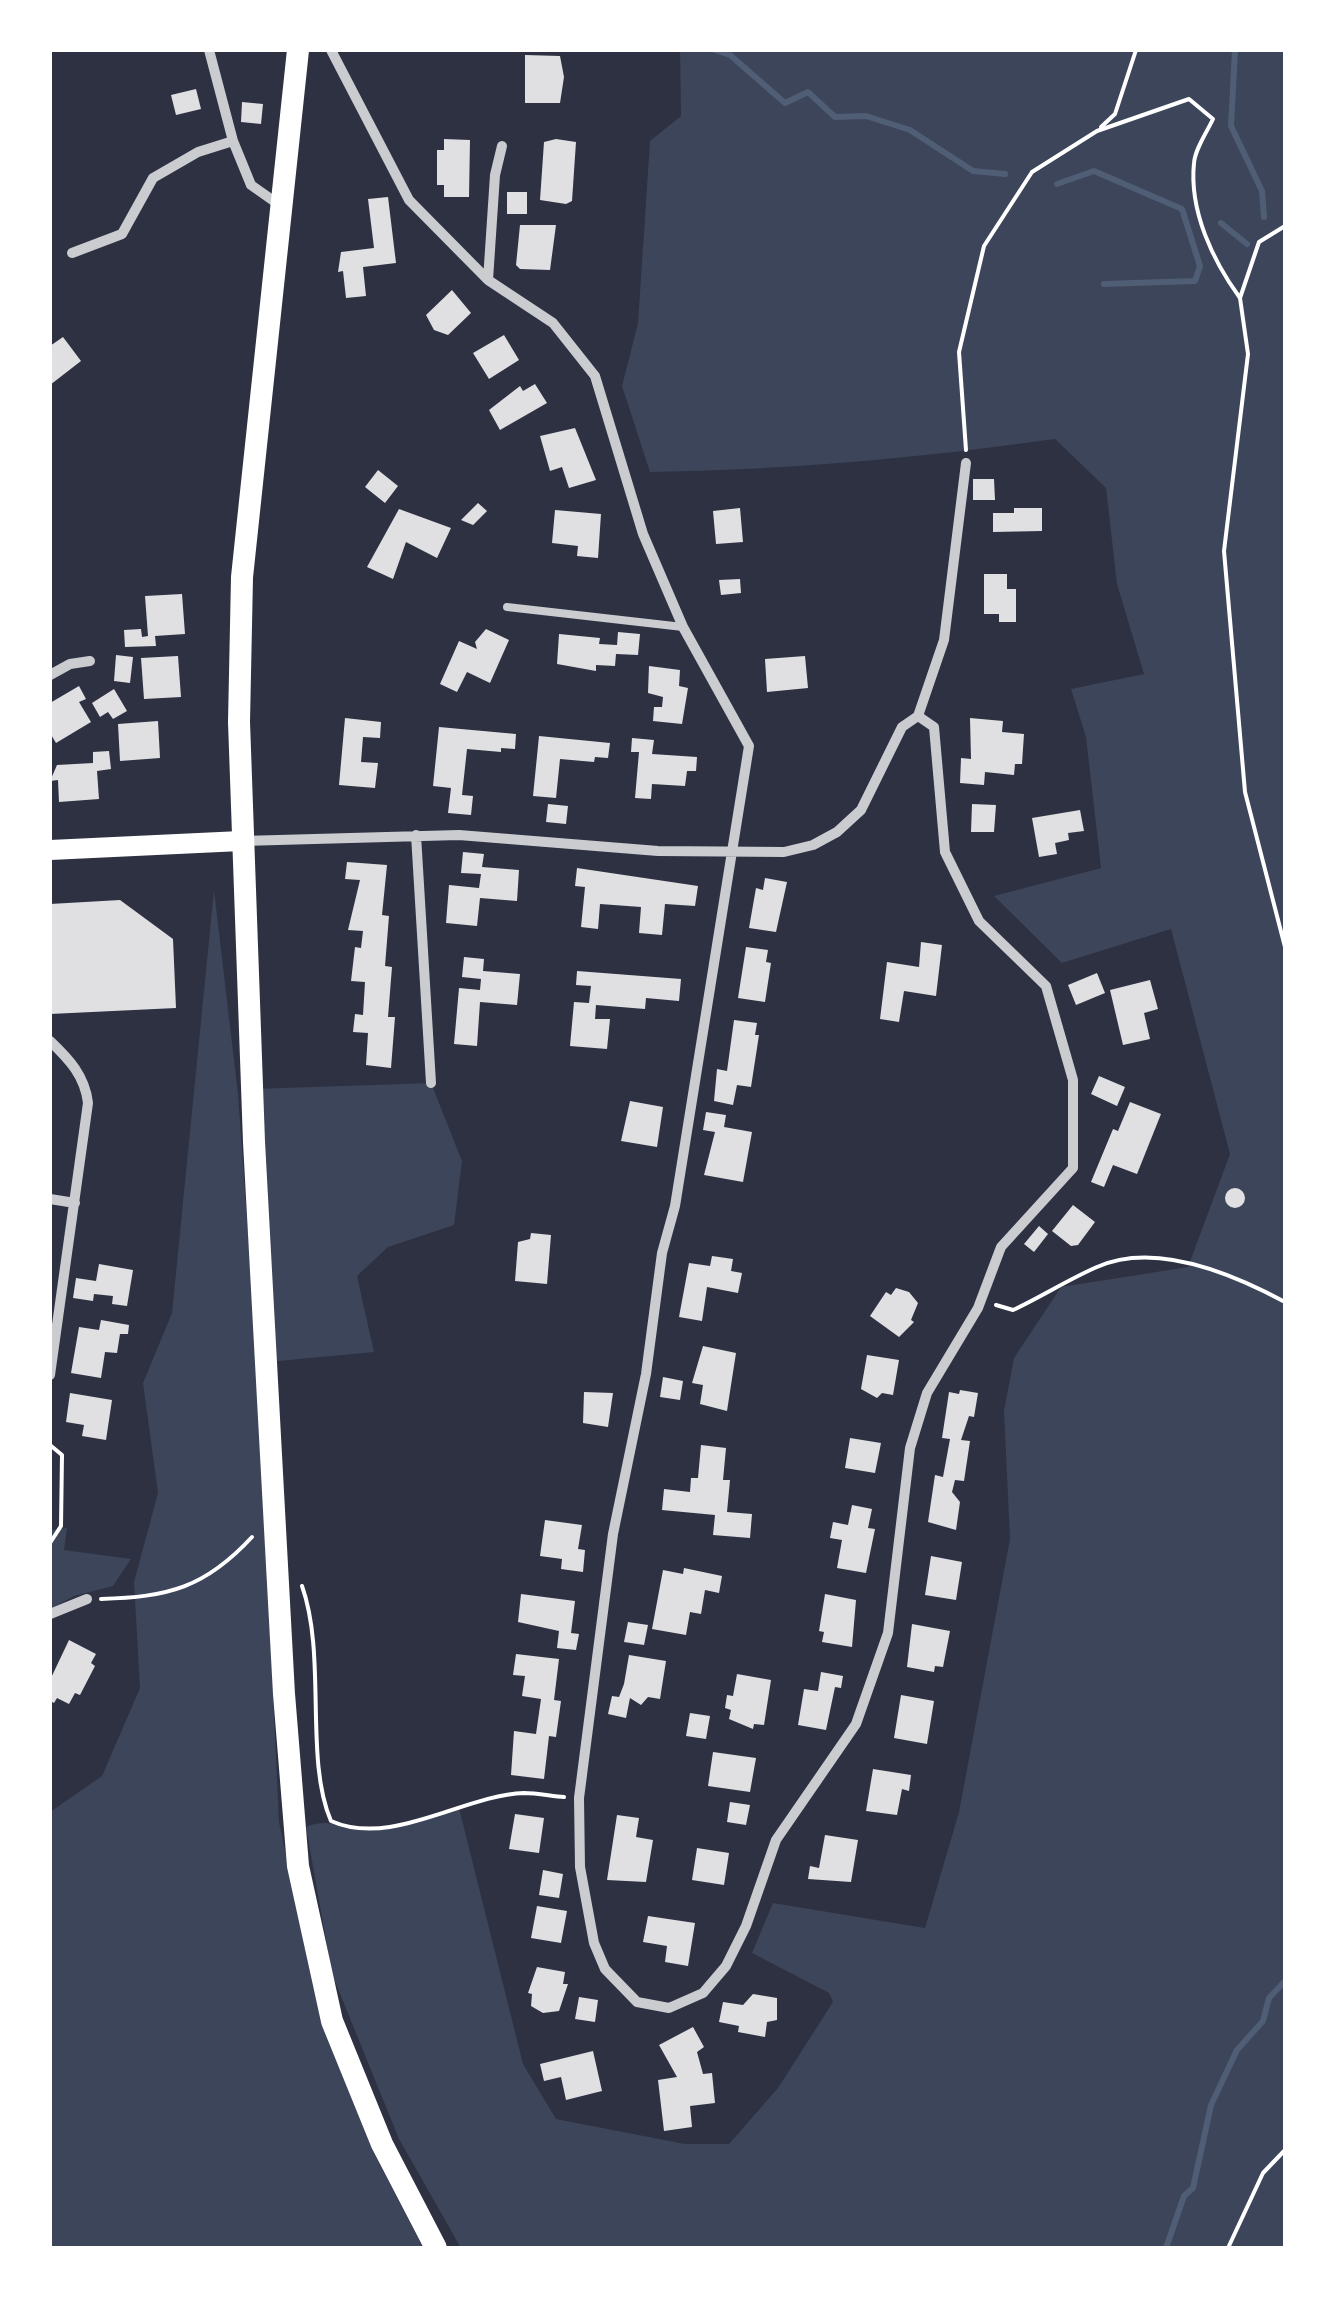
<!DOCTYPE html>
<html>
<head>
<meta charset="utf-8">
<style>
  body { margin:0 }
  #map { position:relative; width:1335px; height:2298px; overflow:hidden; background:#2d3142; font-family:"IBM Plex Sans",sans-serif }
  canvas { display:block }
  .frame { position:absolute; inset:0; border:52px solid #fff; pointer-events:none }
</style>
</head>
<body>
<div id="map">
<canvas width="1335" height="2298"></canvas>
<div class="frame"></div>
</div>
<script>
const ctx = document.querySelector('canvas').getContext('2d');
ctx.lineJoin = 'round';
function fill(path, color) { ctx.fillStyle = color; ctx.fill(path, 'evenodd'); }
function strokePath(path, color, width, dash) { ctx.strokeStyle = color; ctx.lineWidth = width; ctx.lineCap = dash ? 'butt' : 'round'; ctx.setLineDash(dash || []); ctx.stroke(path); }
fill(new Path2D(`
  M680,50H1285V2248H461L399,2139L332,1974L306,1827C327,1818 338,1827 359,1828C392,1830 428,1817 459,1808L523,2064L556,2119L685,2144H729L778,2088L833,2002L829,1993L752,1953L773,1903L925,1928L959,1812L1010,1539L1004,1411L1014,1358L1061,1287L1188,1267L1230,1154L1171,929L1062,963L994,896L1101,868L1086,737L1071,689L1144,674L1117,584L1106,488L1055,439C919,458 787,470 650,472L622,386L638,323L650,141L681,116Z
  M214,890L238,1094L258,1374L279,1822L313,1987L373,2151L423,2248H50V1812L102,1776L140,1688L134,1582L158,1493L143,1383L172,1313Z
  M431,1083L462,1161L454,1225L388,1247L357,1276L374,1352L268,1362L254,1089Z
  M67,1528L64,1550L131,1559L113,1586L74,1596L50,1609V1530Z`), '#3c4559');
strokePath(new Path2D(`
  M715,50L730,55L785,103L808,92L835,117L866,116L910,130L973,171L1005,174
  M1235,50L1231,126L1262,191L1264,217
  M1057,184L1094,171L1182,209L1200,266L1195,281L1104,284
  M1221,223L1247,244
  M1166,2248L1184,2196L1193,2188L1211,2105L1237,2050L1263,2021L1269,1998L1285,1981`), '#4f5d75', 6);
fill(new Path2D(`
  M525,55L560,56L564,77L560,103H525Z
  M196,89L201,109L176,115L171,95Z
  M242,102L263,104L261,124L241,122Z
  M444,139L470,140L469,197H444V185H437V150H444Z
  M556,139L576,142L572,201L566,204L540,200L544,142Z
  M507,192H527V214H507Z
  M388,197L396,263L363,267L366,296L346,298L343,271L338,272L341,252L374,248L368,199Z
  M520,225H556L550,270L520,269L516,265Z
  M452,290L471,313L448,335L434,330L426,315Z
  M504,335L519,360L489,379L473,353Z
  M63,337L81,361L50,385V346Z
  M535,384L547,403L500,430L489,410L520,386L523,391Z
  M575,428L596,480L569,488L562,467L550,471L540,436Z
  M378,470L398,486L385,503L365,487Z
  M973,479H994L995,500H973Z
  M478,503L487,511L473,525L461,520Z
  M740,508L743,542L716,544L713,511Z
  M1014,508H1042V531L993,532V513H1014Z
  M399,509L451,528L437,558L406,542L393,579L367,567Z
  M555,510L601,514L598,558L577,556L578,546L552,543Z
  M984,574H1007V589H1016V622H999V614H984Z
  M740,579L741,593L721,595L719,580Z
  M182,594L185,634L155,636L156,646L125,647L124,630L141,629L142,637L148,636L145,596Z
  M486,629L509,640L490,683L467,672L457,692L440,684L459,641L477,649L475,642Z
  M618,632L640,634L638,655L616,654L615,666L596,665V671L557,664L559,634L600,638L599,644L617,645Z
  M116,655L133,657L130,683L114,681Z
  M178,656L181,697L144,699L141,658Z
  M805,656L808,688L767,692L765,659Z
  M649,666L680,670L679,686L688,688L682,724L653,721L654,707H662L663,697L648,693Z
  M79,686L86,699L79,702L91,722L56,743L50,733V703Z
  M114,689L127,711L113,719L108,712L100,717L92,703Z
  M345,718L381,722L380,738L363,737L361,762L378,763L375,788L339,785Z
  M970,718L1003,721L1002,732L1024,734L1022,764H1015L1014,775L985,772L984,785L960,783L961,758L971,759Z
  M158,721L160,758L120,761L118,724Z
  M439,727L516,734L515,749L501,748V752L467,749L462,795L473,796L471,815L448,813L451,788L433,786Z
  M539,736L610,743L608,758L595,757L594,762L560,759L556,798L533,796Z
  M632,738L654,740L652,754L697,757L696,771H687L685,786L652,784L651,799L635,798L639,752H631Z
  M109,751L111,769L97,771L99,799L59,802L58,780L50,781L57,765L93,763V752Z
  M548,804L568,806L566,824L546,822Z
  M972,804L996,805L994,832H971Z
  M1080,810L1084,831L1068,833L1069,840L1055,843L1057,854L1039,857L1032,818Z
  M463,852L484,854L482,867L519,870L517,901L480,898L477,926L446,923L449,885L479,888L481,874L461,873Z
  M347,862L387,865L382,915L389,916L385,966L392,967L388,1017H395L391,1068L366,1065L368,1033L353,1032L355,1014L363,1015L365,982L351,981L355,947L361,948L363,931L348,930L360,880L345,879Z
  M577,868L698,886L695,906L665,904L662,935L639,933L641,907L600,904L598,929L581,927L585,887L575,886Z
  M765,878L787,882L776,932L749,928L756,888L763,890Z
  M120,900L173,939L176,1008L50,1014V904Z
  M921,942L942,945L936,996L904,991L899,1022L880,1019L887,962L919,967Z
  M746,947L768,950L766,962L771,963L765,1002L738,998Z
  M464,957L484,959L483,971L520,974L517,1005L480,1002L477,1046L454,1044L459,988L480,990L481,979L462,977Z
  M577,971L681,979L679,1001L646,998L645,1009L596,1005L595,1019H610L607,1049L570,1046L574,1002L589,1003L591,986L576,985Z
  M1097,973L1105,993L1076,1005L1068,985Z
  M1150,980L1158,1009L1144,1013L1150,1039L1123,1045L1110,990Z
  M734,1020L757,1023L755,1035H759L751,1087L737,1085L733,1105L714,1101L717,1069L727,1071Z
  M1099,1076L1125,1087L1117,1106L1091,1094Z
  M630,1101L663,1107L657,1147L621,1141Z
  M1130,1102L1161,1114L1137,1174L1113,1165L1104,1187L1091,1182L1113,1129L1118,1131Z
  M706,1112L726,1115L724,1127L752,1132L743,1182L704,1175L715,1132L703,1130Z
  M1225 1198a10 10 0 1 1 20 0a10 10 0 1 1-20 0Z
  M1073,1205L1095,1222L1078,1245L1071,1246L1052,1231Z
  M1039,1226L1048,1234L1034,1252L1024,1244Z
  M531,1233L551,1235L547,1284L515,1281L518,1242L530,1239Z
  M712,1256L733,1259L731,1271L742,1273L738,1293L707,1287L702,1321L679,1317L689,1263L710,1266Z
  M99,1264L133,1270L127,1306L112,1304L113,1296L94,1294L93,1301L73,1298L76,1278L96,1281Z
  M896,1288L909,1292L918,1303L911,1320L914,1322L899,1337L870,1316L886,1292L891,1295Z
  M101,1320L129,1325L128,1334H120L117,1353L105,1352L101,1378L71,1373L79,1327L99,1330Z
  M703,1346L736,1353L727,1411L700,1404L703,1385L692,1383Z
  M867,1355L899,1360L893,1395L882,1393L877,1398L861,1389Z
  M663,1377L683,1381L680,1400L660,1397Z
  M960,1390L978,1393L974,1417L969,1416L961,1440L970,1441L964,1481L955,1480L952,1492L960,1502L956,1530L928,1522L935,1475L943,1477L950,1439L942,1438L949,1392L959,1394Z
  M584,1392L613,1393L608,1427L583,1423Z
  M70,1393L112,1400L106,1440L82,1436L84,1425L66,1422Z
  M850,1438L881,1443L875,1473L845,1468Z
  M701,1445L726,1448L723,1480H730L727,1512L752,1514L750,1538L713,1535L715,1515L662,1510L664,1489L690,1492L691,1478H698Z
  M852,1505L872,1509L868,1528L875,1529L866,1573L837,1568L842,1540L830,1538L833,1522L848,1525Z
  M545,1520L582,1525L578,1549L585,1550L583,1572L561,1569L562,1559L540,1556Z
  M931,1556L962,1562L956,1600L925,1595Z
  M684,1568L722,1576L719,1593L705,1590L701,1614L690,1612L686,1635L652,1629L663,1570L683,1574Z
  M521,1594L575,1601L571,1633L579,1634L576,1650L557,1648L559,1631L518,1622Z
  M825,1594L856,1600L852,1647L822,1642L824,1632L819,1631Z
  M628,1622L648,1625L644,1645L624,1642Z
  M912,1624L950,1631L943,1667L935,1666L934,1672L907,1667Z
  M69,1640L96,1654L91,1663L95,1666L80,1695L75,1693L69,1704L57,1698L54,1703L50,1701V1680Z
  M516,1654L559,1659L554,1700L561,1701L556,1737L549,1736L544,1779L511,1775L514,1731L536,1734L541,1699L522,1696L525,1676L513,1675Z
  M629,1655L666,1661L660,1699L648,1697L641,1705L630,1698L626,1718L608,1714L612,1696L619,1697L624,1684Z
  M821,1672L843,1676L841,1688L835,1687L826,1730L798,1725L804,1689L818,1691Z
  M737,1674L771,1680L764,1725L754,1724L753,1729L729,1719L731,1710L725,1708L727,1695L733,1696Z
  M901,1695L934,1701L927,1744L894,1738Z
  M690,1713L710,1716L706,1739L686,1736Z
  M713,1752L756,1758L750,1792L708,1786Z
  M873,1769L911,1775L909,1791L902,1789L897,1815L866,1811Z
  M730,1802L750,1805L746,1825L727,1822Z
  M515,1814L544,1818L539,1853L509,1849Z
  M617,1815L639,1818L636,1837L653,1840L646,1882L607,1880Z
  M825,1835L858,1840L851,1882L808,1879L810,1866L819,1868Z
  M697,1848L729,1853L724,1885L692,1880Z
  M543,1870L563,1874L559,1898L539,1895Z
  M537,1906L567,1911L561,1943L531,1938Z
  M648,1916L695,1923L688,1966L665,1962L667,1946L643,1942Z
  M537,1967L565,1972L563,1984H568L559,2011L543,2013L531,2006L532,1994L528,1993Z
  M753,1994L777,1998V2020L767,2022L765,2037L738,2032L739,2026L719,2022L723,2002L743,2005Z
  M579,1997L598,2000L595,2022L575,2019Z
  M693,2027L704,2047L697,2052L703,2074L712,2073L715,2103L690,2106L692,2127L664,2131L658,2080L677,2077L659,2045Z
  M593,2051L602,2091L566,2100L561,2077L544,2081L540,2064Z`), '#e0e0e3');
strokePath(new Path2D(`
  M1101,127L1115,114L1136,50
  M1285,226L1259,242L1240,298L1248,354L1224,551L1245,792L1285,947
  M966,450L959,352L984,246L1032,172L1097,131L1189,99L1213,119C1207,132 1195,149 1194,163C1189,211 1213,261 1240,298
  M996,1305L1013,1310C1041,1297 1069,1279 1097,1267C1155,1241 1233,1274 1285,1302
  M50,1445L62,1455L61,1526L50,1543
  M302,1586C327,1656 304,1759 331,1821C392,1848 463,1795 524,1793C537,1793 551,1796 564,1797
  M101,1599C168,1597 205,1588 252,1537
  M1228,2248L1263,2173L1285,2150`), '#fff', 4);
strokePath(new Path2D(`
  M507,607L683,627`), '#caccd0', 8);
strokePath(new Path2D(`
  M209,50L233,141L251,185L278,204
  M331,50L409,200L488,280L553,323L595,376L643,534L683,627L749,746L675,1206L662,1253L646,1374L613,1534L579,1798L580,1867L594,1943L605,1969L637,2002L669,2008L703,1993L726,1966L746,1926L776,1840L856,1724L888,1633L910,1448L927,1393L978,1308L1001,1247L1073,1168V1080L1046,986L979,921L945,852L934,727L918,716
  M72,253L122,234L153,178L198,152L233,141
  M488,280L495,175L502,146
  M50,675L70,664L90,661
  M416,835L431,1083
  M242,841L459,835L658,851L784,852L813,845L837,832L861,810L902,727L918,716L944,640L966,463
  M50,1041C69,1059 85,1076 88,1103L50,1375
  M50,1199L75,1203
  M50,1614L87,1599`), '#caccd0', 10);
strokePath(new Path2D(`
  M50,850L241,841`), '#fff', 20);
strokePath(new Path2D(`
  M298,50L242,577L239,722L254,1142L284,1694L298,1866L332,2021L382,2144L436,2248`), '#fff', 22);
</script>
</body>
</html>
